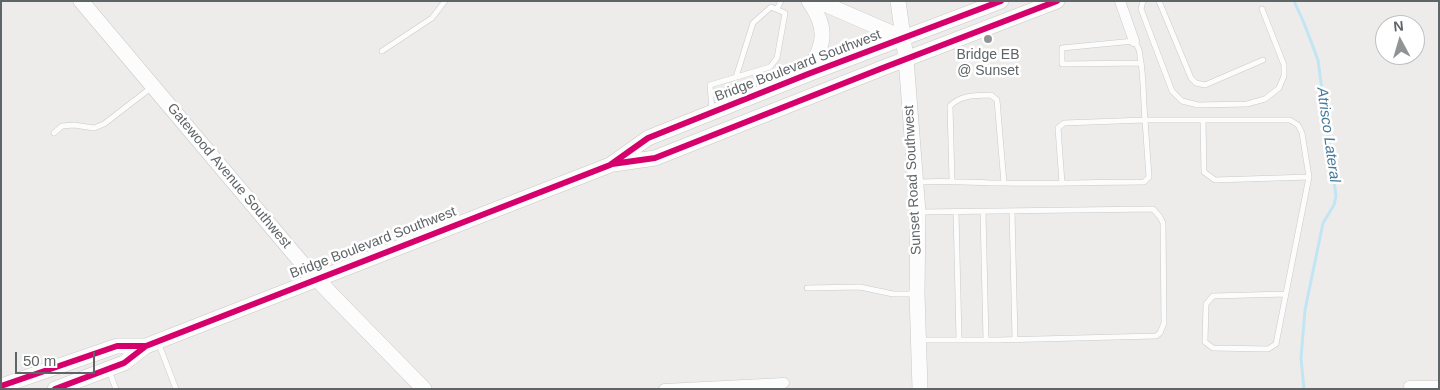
<!DOCTYPE html>
<html>
<head>
<meta charset="utf-8">
<style>
  body { margin:0 }
  #map { position:relative; width:1440px; height:390px; overflow:hidden; background:#eeecea; font-family:Helvetica,sans-serif }
  canvas { display:block }
  .frame { position:absolute; inset:0; border:2px solid #5f6467; pointer-events:none }
  .north { position:absolute; left:1375px; top:15px; width:50px; height:50px; box-sizing:border-box; background:#fff; border:1px solid #bfc1c2; border-radius:50%; rotate:354deg; font-size:14px; font-weight:700; line-height:20px; text-align:center; color:#5f6467 }
  .north::after { content:''; display:block; margin:auto; width:18px; height:22px; background:#919495; clip-path:polygon(50% 0,100% 100%,50% 72%,0 100%) }
  .scale { position:absolute; left:15px; top:352px; width:80px; height:22px; box-sizing:border-box; border:2px solid #5f6467; border-top:0; padding-left:6px; font-size:15px; line-height:18px; white-space:nowrap; color:#5f6467; -webkit-text-stroke:4px #fff; paint-order:stroke }
</style>
</head>
<body>
<div id="map">
<canvas width="1440" height="390"></canvas>
<div class="frame"></div>
<div class="north">N</div>
<div class="scale">50 m</div>
</div>
<script>
const ctx = document.querySelector('canvas').getContext('2d');
ctx.lineJoin = 'round';
function strokePath(path, color, width, dash) { ctx.strokeStyle = color; ctx.lineWidth = width; ctx.lineCap = dash ? 'butt' : 'round'; ctx.setLineDash(dash || []); ctx.stroke(path); }
function write(font, color, halo, rows, align = 'center') {
  ctx.font = font + ' Helvetica,sans-serif'; ctx.lineWidth = 5; ctx.setLineDash([]); ctx.textBaseline = 'middle'; ctx.strokeStyle = halo; ctx.fillStyle = color; for (const [text, x, y, turn = 0] of rows) {
    ctx.save(); ctx.translate(x, y); ctx.rotate((+turn || 0) * Math.PI / 180); ctx.textAlign = isNaN(turn) ? turn : align; if (halo) ctx.strokeText(text, 0, 0); ctx.fillText(text, 0, 0); ctx.restore();
  }
}
strokePath(new Path2D(`
  M1294,1L1304,23L1318,60L1336,196L1334,205L1323,223L1305,310L1301,358L1304,389`), '#c2e5f4', 3);
const lane = new Path2D(`
  M1143,1L1141,9L1172,91L1182,101L1198,105L1247,104L1265,99L1279,88L1284,76V65L1262,9
  M1159,1L1191,78L1196,83L1205,85L1263,60
  M777,9L781,1
  M382,51L432,18L445,1
  M1141,63L1062,64V48L1134,41C1137,45 1140,51 1140,56C1144,76 1143,99 1145,120H1290L1298,125L1302,133L1309,177L1276,344L1268,349L1213,348L1205,342L1206,304L1213,296L1286,294
  M712,110L710,85L770,67L777,58L785,13L771,7L753,23L736,77
  M1203,120L1204,172L1215,180L1309,177
  M54,133L62,126L74,125L94,128L104,124L152,87
  M952,181L950,106C962,94 976,96 991,95L997,100L1004,183
  M919,182C947,180 975,183 1003,183C1050,184 1097,182 1144,182L1149,177L1145,120L1064,123L1058,128L1062,183
  M1012,211L1015,339
  M956,212L959,339
  M983,212L986,340
  M807,288L860,287L893,294H914
  M920,340H998L1156,336L1160,333L1164,323L1163,223L1160,217L1153,209L921,212
  M158,342L176,389
  M109,371L116,389`);
const street = new Path2D(`
  M1120,1L1134,41
  M1409,386H1439
  M664,389L784,383`);
const secondary = new Path2D(`
  M81,1L301,262L332,295L424,389
  M818,1L903,38
  M898,1L906,59L918,212L917,294L920,389
  M808,74C823,45 830,30 809,1
  M614,164L655,158L880,69L1057,1
  M1,386L117,346H146
  M55,389L124,363L146,346L610,165L648,138L808,74L1001,1`);
strokePath(lane, '#c9c9c9', 6);
strokePath(street, '#c9c9c9', 11);
strokePath(secondary, '#c8c9c9', 16);
strokePath(lane, '#fcfcfc', 5);
strokePath(street, '#fcfcfc', 10);
strokePath(secondary, '#fcfcfc', 15);
strokePath(new Path2D(`
  M612,164L655,158L880,69L1057,1
  M1,386L117,346H146
  M55,389L124,363L146,346L610,165L648,138L808,74L1001,1`), '#d6006c', 6);
for (const [x, y, r, color] of [
  [988,39,5,"#919495"]
]) { const dot = new Path2D(); dot.arc(x, y, r, 0, 2 * Math.PI); ctx.fillStyle = color; ctx.fill(dot); strokePath(dot, '#fff', 2); }
write('14px', '#5f6467', '#fff', [
  ["Bridge EB",988,55],
  ["@ Sunset",988,71]
]);
write('14px', '#5f6467', '#fff', [
  ["Bridge Boulevard Southwest",798,66,-21],
  ["Gatewood Avenue Southwest",229,176,50],
  ["Sunset Road Southwest",913,180,-93],
  ["Bridge Boulevard Southwest",373,243,-21]
]);
write('italic 15px', '#45799a', '#fff', [
  ["Atrisco Lateral",1328,135,82]
]);
</script>
</body>
</html>
